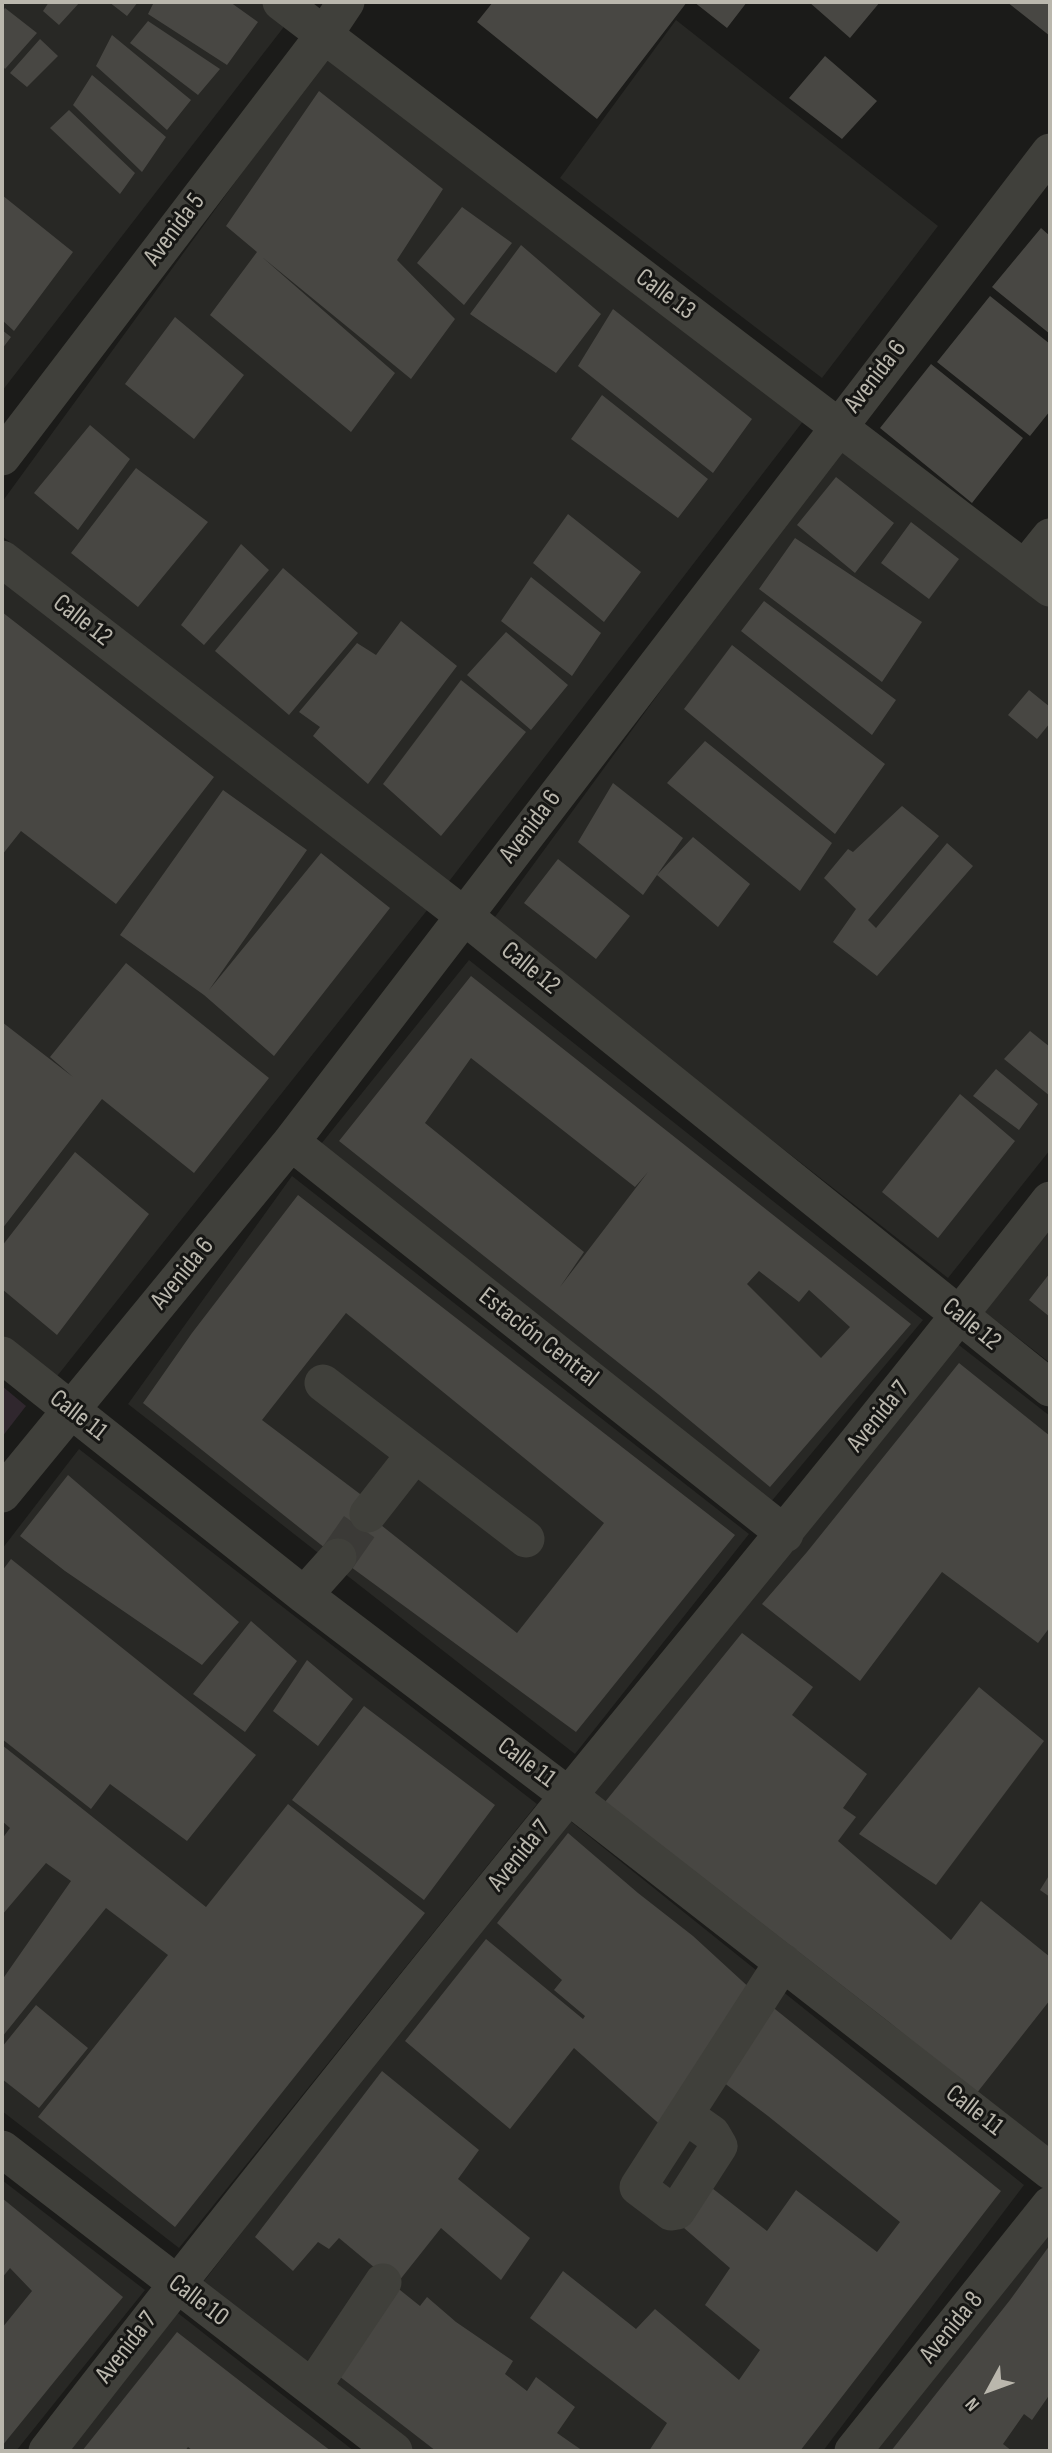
<!DOCTYPE html>
<html>
<head>
<meta charset="utf-8">
<style>
  body { margin:0 }
  #map { position:relative; width:1052px; height:2453px; overflow:hidden; background:#1b1b19; font-family:"Sofia Sans Condensed",sans-serif }
  canvas { display:block }
  .frame { position:absolute; inset:0; border:4px solid #bab7ad; pointer-events:none }
  .north { position:absolute; left:954px; top:2355px; width:70px; height:70px; -webkit-text-stroke:5px #161614; paint-order:stroke; rotate:229deg; font-size:19px; font-weight:700; line-height:28px; text-align:center; color:#bab7ad }
  .north::after { content:''; display:block; margin:auto; width:24px; height:32px; background:#bab7ad; clip-path:polygon(50% 0,100% 100%,50% 72%,0 100%) }
</style>
</head>
<body>
<div id="map">
<canvas width="1052" height="2453"></canvas>
<div class="frame"></div>
<div class="north">N</div>
</div>
<script>
const ctx = document.querySelector('canvas').getContext('2d');
ctx.lineJoin = 'round';
function fill(path, color) { ctx.fillStyle = color; ctx.fill(path, 'evenodd'); }
function strokePath(path, color, width, dash) { ctx.strokeStyle = color; ctx.lineWidth = width; ctx.lineCap = dash ? 'butt' : 'round'; ctx.setLineDash(dash || []); ctx.stroke(path); }
function write(font, color, halo, rows, align = 'center') {
  ctx.font = font + ' "Sofia Sans Condensed",sans-serif'; ctx.lineWidth = 6; ctx.setLineDash([]); ctx.textBaseline = 'middle'; ctx.strokeStyle = halo; ctx.fillStyle = color; for (const [text, x, y, turn = 0] of rows) {
    ctx.save(); ctx.translate(x, y); ctx.rotate((+turn || 0) * Math.PI / 180); ctx.textAlign = isNaN(turn) ? turn : align; if (halo) ctx.strokeText(text, 0, 0); ctx.fillText(text, 0, 0); ctx.restore();
  }
}
fill(new Path2D(`
  M2,2H267L290,19L2,391Z
  M676,20L938,226L822,378L560,178Z
  M327,56L804,420L447,884L2,536V502Z
  M840,446L1050,608V1150L948,1278L492,921Z
  M2,575L432,904L54,1380L2,1338Z
  M469,960L923,1320L770,1503L321,1144Z
  M292,1176L749,1534L575,1754L128,1404Z
  M1050,1227V1363L985,1312Z
  M955,1342L1050,1416V2156L581,1795Z
  M79,1449L537,1804L179,2248L2,2111V1549Z
  M564,1816L1024,2185L823,2451H413L201,2285Z
  M2,2180L145,2290L16,2451H2Z
  M1050,2207V2451H863Z
  M174,2310L354,2451H68Z`), '#282825');
fill(new Path2D(`
  M2,1386L26,1406L2,1437Z`), '#30272e');
fill(new Path2D(`
  M49,2H80L59,25L43,11Z
  M109,2H138L127,16Z
  M154,2H230L258,22L227,65L148,14Z
  M493,2H687L597,119L477,22Z
  M694,2H747L727,28Z
  M809,2H880L850,38Z
  M1007,2H1050V36Z
  M5,8L37,33L5,69L2,65V12Z
  M148,21L220,69L198,95L130,43Z
  M112,35L191,100L167,130L96,66Z
  M40,39L58,56L27,87L10,73Z
  M825,56L877,101L842,139L789,98Z
  M92,75L166,137L142,172L73,105Z
  M319,91L443,189L397,260L455,319L411,379L262,257L395,373L351,432L210,315L257,252L226,226Z
  M69,110L135,173L120,194L50,128Z
  M2,195L73,252L14,331L2,320Z
  M462,207L512,243L464,305L417,263Z
  M1041,228L1050,236V334L992,287Z
  M521,245L601,314L556,373L470,314Z
  M990,296L1050,344V411L1030,436L937,362Z
  M613,309L752,419L713,473L578,366Z
  M175,317L244,375L194,439L125,384Z
  M2,330L11,337L2,349Z
  M931,364L1023,438L972,503L880,428Z
  M602,395L708,479L678,518L571,439Z
  M90,425L130,459L78,530L34,493Z
  M136,468L208,522L138,607L71,553Z
  M836,477L894,523L855,573L797,525Z
  M568,514L641,572L604,622L533,563Z
  M911,522L959,559L929,599L881,563Z
  M795,538L922,622L882,682L759,589Z
  M241,544L269,570L204,645L181,625Z
  M283,568L358,633L289,715L215,651Z
  M531,577L601,633L572,676L501,621Z
  M764,601L896,700L872,735L741,631Z
  M2,612L214,777L116,904L21,831L2,855Z
  M401,621L457,666L368,784L313,736L320,727L299,712L357,643L376,655Z
  M506,632L568,685L531,730L467,675Z
  M732,645L885,764L835,834L684,709Z
  M461,680L526,732L441,836L383,784Z
  M1029,690L1050,707V723L1037,739L1008,715Z
  M705,741L832,843L800,891L667,783Z
  M613,783L683,838L657,875L693,837L750,884L718,927L657,875L643,895L578,842Z
  M223,790L307,850L209,990L321,853L390,908L274,1056L204,995L120,935Z
  M902,806L939,836L868,920L876,928L947,843L973,866L877,976L833,942L856,909L824,878L848,849L853,852Z
  M558,859L630,916L596,959L524,903Z
  M126,963L269,1078L194,1173L102,1099L2,1229V1022L73,1077L50,1057Z
  M471,976L911,1324L770,1487L658,1394L339,1141ZM471,1058L635,1187L648,1172L560,1287L584,1252L425,1123ZM759,1271L799,1302L809,1290L850,1327L821,1358L747,1284Z
  M1030,1031L1050,1047V1096L1004,1059Z
  M996,1069L1038,1104L1019,1130L973,1096Z
  M960,1094L1015,1141L938,1238L882,1192Z
  M75,1152L149,1214L57,1335L2,1289V1246Z
  M298,1195L735,1535L576,1732L325,1548L143,1403L192,1333ZM346,1313L604,1523L517,1633L357,1506L364,1497L262,1420Z
  M1050,1273V1317L1029,1300Z
  M959,1363L1050,1436V1627L1038,1643L942,1572L860,1681L762,1604L807,1552Z
  M68,1475L239,1622L202,1665L65,1571L20,1536Z
  M11,1559L256,1755L187,1841L110,1784L91,1809L2,1739V1571Z
  M251,1621L297,1661L245,1732L193,1694Z
  M742,1633L813,1687L792,1715L867,1774L843,1808L856,1817L838,1841L951,1940L981,1901L1050,1957V2000L976,2094L889,2022L605,1802Z
  M307,1660L353,1699L318,1746L273,1711Z
  M979,1687L1044,1741L936,1885L859,1834Z
  M364,1706L495,1805L424,1900L292,1800Z
  M2,1745L206,1907L288,1804L425,1913L175,2227L38,2117L168,1955L106,1908L2,2037V1980L71,1881L46,1863L2,1915V1839L10,1828L2,1821Z
  M568,1833L638,1893L693,1936L753,1991L665,2129L574,2048L510,2129L405,2041L486,1939L583,2019L585,2016L554,1990L562,1980L497,1923Z
  M1050,1874V1897L1040,1890Z
  M36,2005L88,2048L39,2108L2,2079V2047Z
  M770,2005L1001,2191L800,2451H649L667,2423L530,2318L563,2271L636,2329L655,2309L739,2380L760,2350L705,2305L730,2268L684,2228L712,2188L767,2231L796,2190L877,2252L900,2222L768,2116L719,2079Z
  M382,2071L479,2150L458,2179L530,2238L501,2280L441,2228L395,2286L420,2306L427,2297L456,2322L513,2361L505,2374L527,2391L536,2377L575,2407L557,2433L583,2451H436L339,2376L381,2273L339,2238L329,2249L318,2242L293,2271L255,2237Z
  M2,2198L123,2297L2,2446V2328L32,2291L10,2268L2,2278Z
  M1050,2245V2394L1032,2420L1024,2414L1003,2444L1012,2451H891L1010,2300Z
  M177,2332L290,2420L331,2451H193L188,2447L185,2451H82Z`), '#484743');
strokePath(new Path2D(`
  M338,1557L368,1514`), '#3b3a37', 37, [37, 18]);
strokePath(new Path2D(`
  M281,2L1050,588
  M2,457L324,35L346,2
  M2,559L463,915L1050,1388
  M1025,568L1050,537
  M291,1142L785,1534
  M2,1355L304,1595L569,1796L1050,2171
  M323,1383L526,1539
  M2,1494L291,1142L1050,152
  M368,1514L415,1454
  M304,1595L338,1557
  M685,2115L712,2134L719,2146L677,2211L671,2212L638,2187L783,1962
  M2,2149L394,2451
  M312,2388L383,2282
  M47,2451C218,2230 393,2012 569,1795C730,1598 893,1401 1050,1200
  M853,2451L1050,2205`), '#40403b', 37);
write('26px', '#bab7ad', '#161614', [
  ["Avenida 5",175,230,-53],
  ["Calle 13",665,295,37],
  ["Avenida 6",876,377,-52],
  ["Calle 12",82,621,38],
  ["Avenida 6",531,827,-53],
  ["Calle 12",530,969,39],
  ["Avenida 6",183,1274,-51],
  ["Calle 12",971,1325,39],
  ["Estación Central",538,1338,38],
  ["Calle 11",78,1416,38],
  ["Avenida 7",879,1417,-51],
  ["Calle 11",526,1763,37],
  ["Avenida 7",520,1856,-51],
  ["Calle 11",974,2111,38],
  ["Calle 10",198,2301,37],
  ["Avenida 8",952,2328,-51],
  ["Avenida 7",127,2348,-52]
]);
</script>
</body>
</html>
